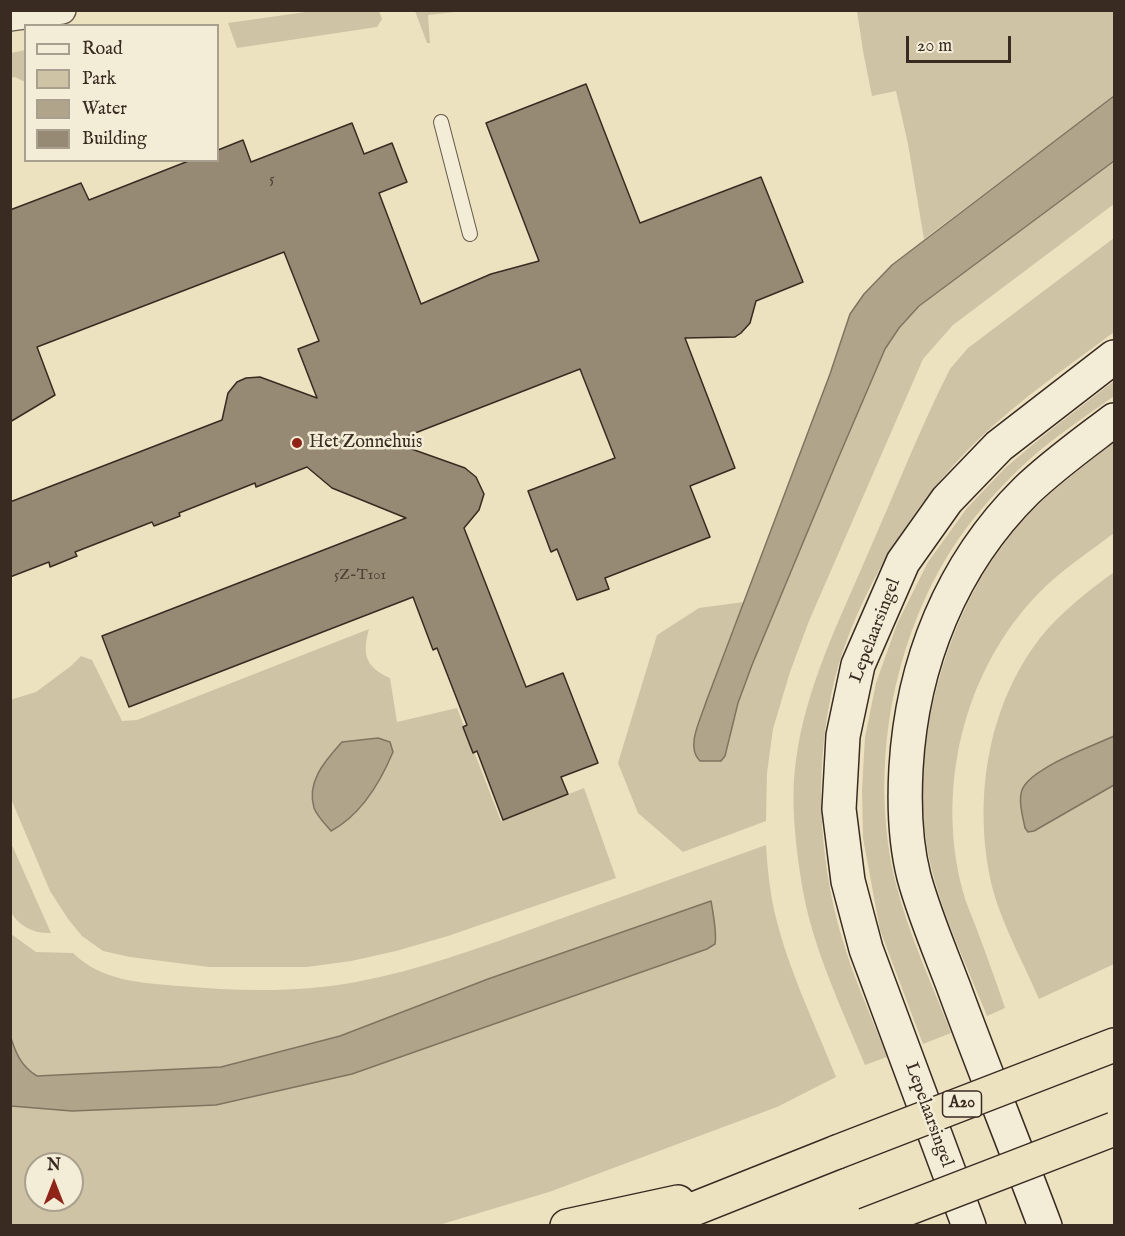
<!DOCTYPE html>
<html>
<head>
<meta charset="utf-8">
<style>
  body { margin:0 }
  #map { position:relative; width:1125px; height:1236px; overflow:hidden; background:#ede2c0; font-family:"IM FELL English",serif }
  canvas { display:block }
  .frame { position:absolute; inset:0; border:12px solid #392b22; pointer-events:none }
  .legend { position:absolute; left:24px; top:24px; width:195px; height:138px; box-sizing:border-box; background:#f3ecd6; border:2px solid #a99f8e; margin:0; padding:8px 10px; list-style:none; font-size:18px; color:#392b22 }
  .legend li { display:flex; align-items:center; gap:12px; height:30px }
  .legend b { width:30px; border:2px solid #a99f8e }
  .north { position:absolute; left:24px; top:1152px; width:60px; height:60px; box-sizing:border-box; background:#f3ecd6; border:2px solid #a99f8e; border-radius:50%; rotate:0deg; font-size:16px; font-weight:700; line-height:24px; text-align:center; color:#392b22 }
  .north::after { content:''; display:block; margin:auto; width:21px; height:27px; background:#8f2418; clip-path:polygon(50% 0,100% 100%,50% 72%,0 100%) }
  .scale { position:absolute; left:906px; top:36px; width:105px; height:27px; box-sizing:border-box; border:3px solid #392b22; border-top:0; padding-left:8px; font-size:18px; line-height:21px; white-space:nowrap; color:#392b22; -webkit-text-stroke:4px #f3ecd6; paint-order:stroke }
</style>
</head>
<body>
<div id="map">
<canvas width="1125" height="1236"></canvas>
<div class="frame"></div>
<ul class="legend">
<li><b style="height:8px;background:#f3ecd6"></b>Road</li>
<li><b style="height:16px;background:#cec3a5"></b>Park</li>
<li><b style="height:16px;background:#b0a48a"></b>Water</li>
<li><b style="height:16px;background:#978a74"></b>Building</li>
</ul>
<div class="north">N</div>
<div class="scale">20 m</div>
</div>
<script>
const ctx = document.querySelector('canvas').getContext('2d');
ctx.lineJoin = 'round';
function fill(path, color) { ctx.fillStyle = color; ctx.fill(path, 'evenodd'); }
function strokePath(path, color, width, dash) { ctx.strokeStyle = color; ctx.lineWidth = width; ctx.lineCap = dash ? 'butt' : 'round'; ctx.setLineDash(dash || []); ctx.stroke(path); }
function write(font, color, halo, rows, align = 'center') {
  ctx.font = font + ' "IM FELL English",serif'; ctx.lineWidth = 5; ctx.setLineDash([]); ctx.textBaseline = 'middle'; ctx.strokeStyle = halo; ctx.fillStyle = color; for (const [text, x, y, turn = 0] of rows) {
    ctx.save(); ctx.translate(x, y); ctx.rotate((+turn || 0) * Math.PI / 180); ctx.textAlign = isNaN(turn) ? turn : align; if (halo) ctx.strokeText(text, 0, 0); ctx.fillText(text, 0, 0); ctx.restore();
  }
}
fill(new Path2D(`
  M313,11H379L382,19L377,27L237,48L228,23Z
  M415,11H464L428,15L430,43H427Z
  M857,11H1114V96L924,239L908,144L896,91L872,96L863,51Z
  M25,50H26L25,82L15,77L10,78L11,53Z
  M1114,161V204L953,325L923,359L809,621L790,672L773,729L767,773L766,821L683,852L638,813L618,763L657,635L699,608L744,602L706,702L693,745L721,761L725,756L738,703L752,665L837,461L885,349L899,328L919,306Z
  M1114,238V332C1069,366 1020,399 979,439C914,501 856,594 834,682C814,765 818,857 842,938C854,979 872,1018 887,1057L865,1065C842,1009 814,951 803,891C796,849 790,802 796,760C806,686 840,619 869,551C896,490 920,428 950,369L968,348Z
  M1114,381V396C1079,421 1041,446 1011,477C985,503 959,534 941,567C889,660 870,779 896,884C909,935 932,984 951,1033L923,1044L880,930L863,838L862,789L865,737L876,683L897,624L928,562L967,508L1005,468L1043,436Z
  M1114,442V533C1092,550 1067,566 1046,586C967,661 935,782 962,888C965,901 971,914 976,927C986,954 996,981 1005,1008L987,1016C967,966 942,915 930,862C905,746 949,592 1034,509C1059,484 1087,464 1114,442Z
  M1114,572V736L1040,770L1021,798L1025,828L1034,831L1114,785V964L1039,999C1025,966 1002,924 993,890C972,805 986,708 1040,638C1061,612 1087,592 1114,572Z
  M369,629C362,654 365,667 390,678L397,722L457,708L501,821L584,788L616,878L448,936L396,951L351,961L307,967H209L130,957L103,951L82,936L68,919L50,891L11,799L10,700L36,692L71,666L81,656L92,660L122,721L137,720Z
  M11,843L51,933C35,934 18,926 11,912Z
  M766,845C767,864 769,882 772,900C784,961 813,1019 836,1077L777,1107L549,1192L439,1225L11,1226V1106L72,1111L216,1105L352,1074L707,949L715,944C717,934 713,911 711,901L488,979L340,1036L221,1067L37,1076C22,1067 16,1054 11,1038V934L36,952L73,953C101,981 142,983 179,986C237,991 298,993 356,982C420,970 482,947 543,925C617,898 692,872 766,845ZM36,1164H72V1200H36Z`), '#cec3a5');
const water = new Path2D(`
  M1114,96V161L919,306L899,328L885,349L837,461L752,665L738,703L725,756L721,761H700C685,747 701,719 706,702L830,374L850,314L864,294L892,265Z
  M1114,736V785L1034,831L1028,832L1025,828C1023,817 1018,801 1022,790C1030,768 1093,746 1114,736Z
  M378,738L390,742L393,752C380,783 361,815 331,831C326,825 317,816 314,808C306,781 326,760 342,742Z
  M711,901C713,912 717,934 715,944L707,949L352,1074L216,1105L72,1111L11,1106V1038C16,1054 22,1067 37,1076L221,1067L340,1036L488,979Z`);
fill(water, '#b0a48a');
strokePath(water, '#807460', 1.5);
const building = new Path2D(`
  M586,84L640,223L761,177L803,282L756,301L750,323L741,333L735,337L685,338L735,468L690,486L710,537L605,578L609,589L577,600L557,549L551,552L528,491L615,458L580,369L392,442L465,468L476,477L484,494L479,510L464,528L526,687L563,673L598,763L561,777L568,794L503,820L477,751L473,753L463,727L467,725L437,648L433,650L413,597L129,707L102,636L406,518L332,488L307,467L256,487L255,483L179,513L180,516L154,526L152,522L75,552L77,556L50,567L49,562L10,577V502L222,420L228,393L237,382L246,378L260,377L317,398L298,349L319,341L284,252L37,347L55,395L10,422V210L81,183L89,200L191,160H218V150L243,140L251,162L352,123L364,154L392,143L403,172L407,182L379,193L421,304L491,274L539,261L486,123Z`);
fill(building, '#978a74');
strokePath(building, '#392b22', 1.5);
const lane = new Path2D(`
  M441,122L470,234`);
const street = new Path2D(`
  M10,17L62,10`);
const secondary = new Path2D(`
  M969,1226L866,949L848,881L839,809L843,736L858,665L903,562L947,500L999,446L1114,357
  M1045,1226C1015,1146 983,1067 954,988C940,951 924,914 914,877C905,842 904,804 906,768C912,664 951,565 1026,491C1053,465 1084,443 1114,420`);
const highway = new Path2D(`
  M1088,1055L1114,1045
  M567,1226L678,1202
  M651,1226L837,1152`);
strokePath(lane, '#66594a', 16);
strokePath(street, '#66594a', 30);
strokePath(secondary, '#392b22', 36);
strokePath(highway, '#392b22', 36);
strokePath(lane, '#f3ecd6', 14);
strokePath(street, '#f3ecd6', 27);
strokePath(secondary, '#f3ecd6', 33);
strokePath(highway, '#ede2c0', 33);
const highwayBridge = new Path2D(`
  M837,1152L1088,1055
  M865,1225L1114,1129`);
strokePath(highwayBridge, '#392b22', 36, []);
strokePath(highwayBridge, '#ede2c0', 33);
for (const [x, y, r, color] of [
  [297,443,6,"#8f2418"]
]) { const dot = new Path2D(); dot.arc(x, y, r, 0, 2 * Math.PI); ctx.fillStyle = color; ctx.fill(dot); strokePath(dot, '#f3ecd6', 2); }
write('15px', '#504336', null, [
  ["5",272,180],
  ["5Z-T101",360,576]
]);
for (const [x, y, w] of [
  [962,1104,39]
]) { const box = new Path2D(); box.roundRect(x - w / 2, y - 13, w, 26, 4.5); ctx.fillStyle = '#f3ecd6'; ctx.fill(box); strokePath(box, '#392b22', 1.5); }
write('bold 16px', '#392b22', null, [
  ["A20",962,1104]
]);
write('18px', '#392b22', '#f3ecd6', [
  ["Het Zonnehuis",309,443]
], 'left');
write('18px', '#392b22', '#f3ecd6', [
  ["Lepelaarsingel",876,631,-69],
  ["Lepelaarsingel",928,1115,70]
]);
</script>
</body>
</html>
